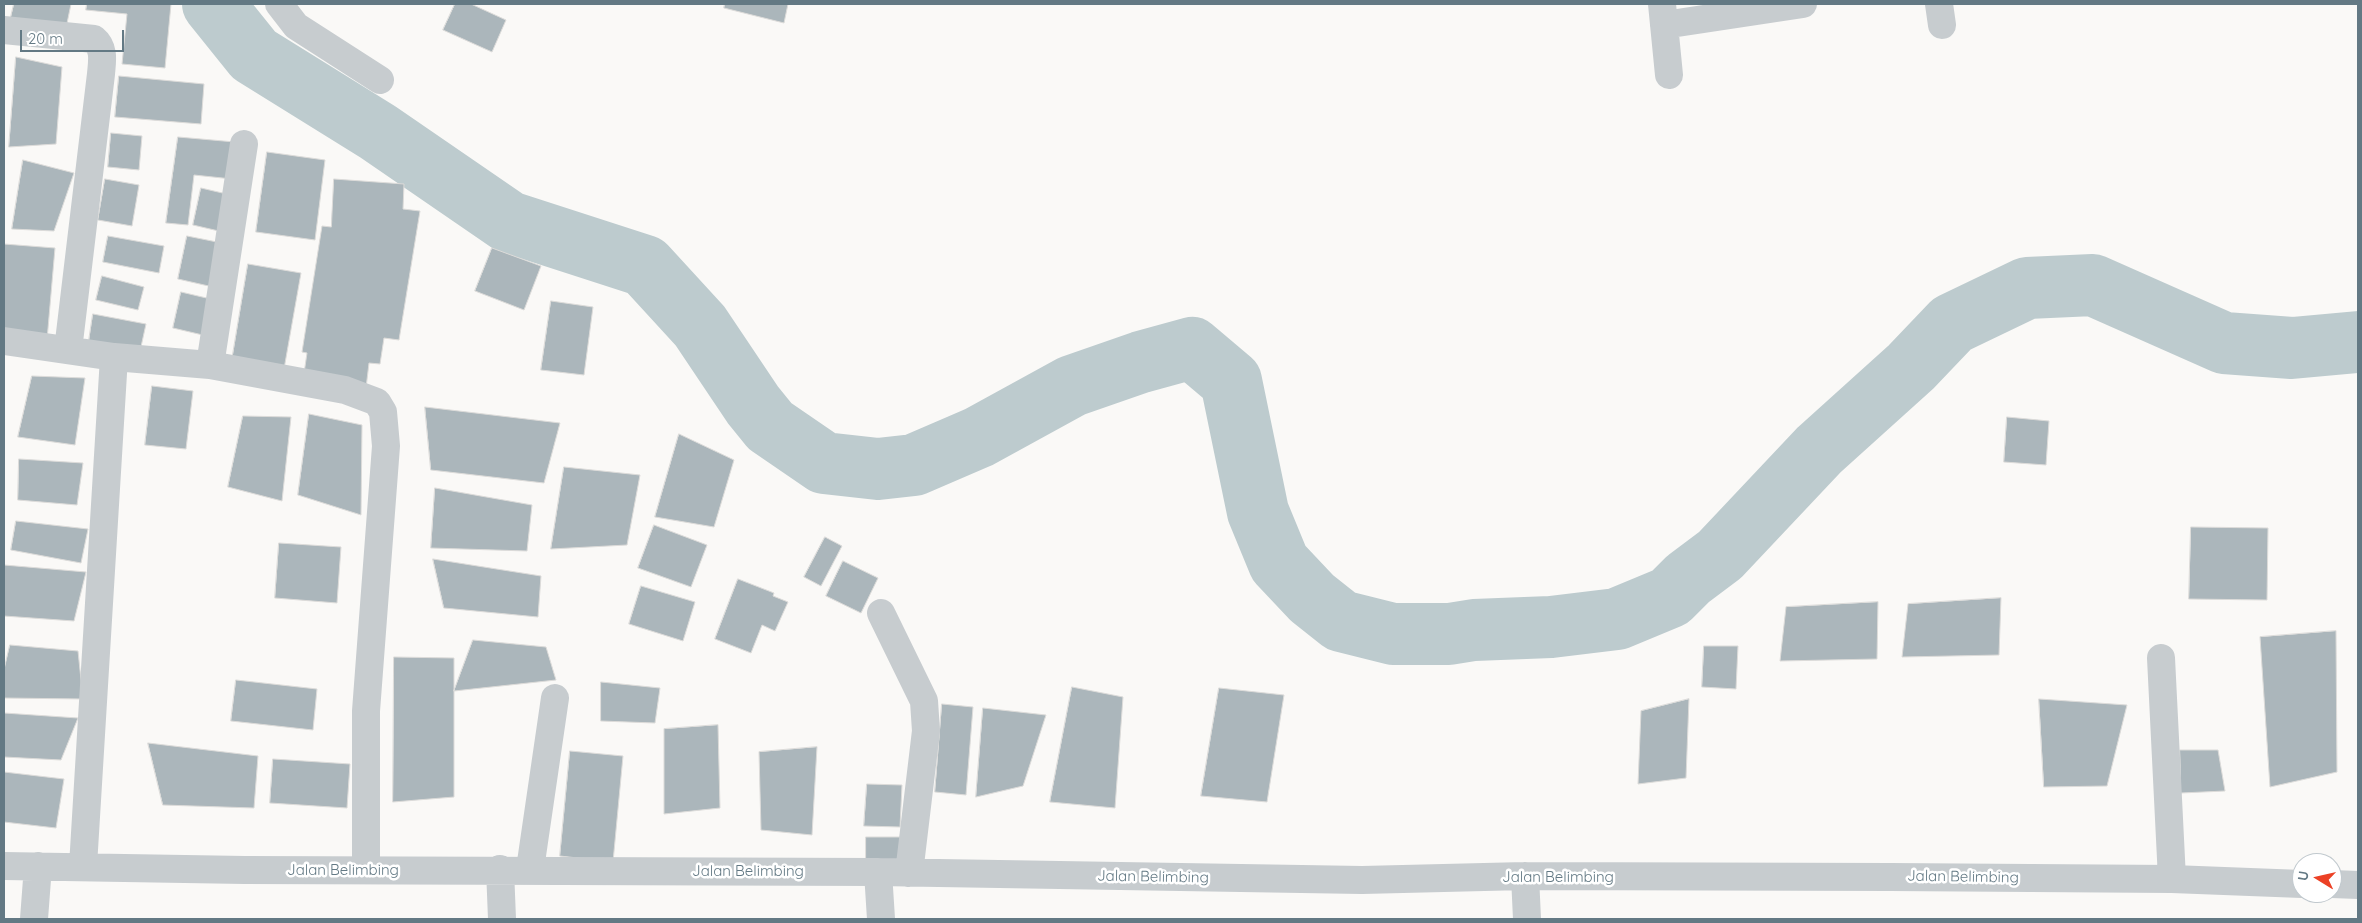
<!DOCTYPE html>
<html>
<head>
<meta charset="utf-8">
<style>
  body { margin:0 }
  #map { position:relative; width:2362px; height:923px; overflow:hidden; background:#faf9f7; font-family:Quicksand,sans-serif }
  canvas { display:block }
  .frame { position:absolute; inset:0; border:5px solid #637984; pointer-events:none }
  .north { position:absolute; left:2292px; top:853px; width:50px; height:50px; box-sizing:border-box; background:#fff; border:1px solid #c1c9ce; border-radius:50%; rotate:279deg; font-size:14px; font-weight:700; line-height:20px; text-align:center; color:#637984 }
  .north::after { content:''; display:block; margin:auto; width:18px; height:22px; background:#ec4125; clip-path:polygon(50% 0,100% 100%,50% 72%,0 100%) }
  .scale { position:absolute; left:20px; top:30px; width:104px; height:22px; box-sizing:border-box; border:2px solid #637984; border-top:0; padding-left:6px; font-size:15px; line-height:18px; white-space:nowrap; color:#637984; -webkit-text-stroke:4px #fff; paint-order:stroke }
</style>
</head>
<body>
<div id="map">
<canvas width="2362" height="923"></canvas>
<div class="frame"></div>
<div class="north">U</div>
<div class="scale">20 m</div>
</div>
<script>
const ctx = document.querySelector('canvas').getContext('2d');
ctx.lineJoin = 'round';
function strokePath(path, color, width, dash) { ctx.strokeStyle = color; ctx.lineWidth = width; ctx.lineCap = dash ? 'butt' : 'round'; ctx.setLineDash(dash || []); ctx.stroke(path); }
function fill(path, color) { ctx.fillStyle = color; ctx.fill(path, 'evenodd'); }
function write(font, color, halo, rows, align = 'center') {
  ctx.font = font + ' Quicksand,sans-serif'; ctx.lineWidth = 5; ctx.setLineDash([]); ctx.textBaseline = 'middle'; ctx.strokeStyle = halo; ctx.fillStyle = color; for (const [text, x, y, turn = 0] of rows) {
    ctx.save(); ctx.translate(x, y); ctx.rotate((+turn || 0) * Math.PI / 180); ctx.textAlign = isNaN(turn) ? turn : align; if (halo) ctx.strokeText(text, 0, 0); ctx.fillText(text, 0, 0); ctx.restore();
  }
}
strokePath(new Path2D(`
  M213,4L254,55L378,132L509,222L645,266L700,326L753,405L770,426L824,463L878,469L914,465L979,437L1072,386L1141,362L1192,348L1231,381L1258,512L1279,563L1312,598L1341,621L1393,634H1449L1474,630L1551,627L1617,619L1670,597L1688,579L1720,555L1819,450L1911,367L1952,324L2027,288L2093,285L2224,343L2292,348L2358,342`), '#bdcbce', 62);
const building = new Path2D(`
  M14,4H71L65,33L10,21Z
  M87,4H171L165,68L122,64L127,14L86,10Z
  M455,4H471L506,20L492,52L443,30Z
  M725,4H788L784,23L724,8Z
  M16,57L62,67L56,144L9,147Z
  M119,76L204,84L201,124L115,117Z
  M111,133L142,136L139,170L108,167Z
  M178,137L235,142L232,179L194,175L188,225L166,223Z
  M267,152L325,160L315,240L256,232Z
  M23,160L74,173L54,231L12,229Z
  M105,179L139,185L132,226L98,220Z
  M334,179L404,184L403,209L420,211L399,340L384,338L380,364L369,363L366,388L303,380L307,353L302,352L322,226L331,227Z
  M201,188L231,195L223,232L193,225Z
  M108,236L164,246L159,273L103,262Z
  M187,236L222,243L213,287L178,279Z
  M4,244L55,248L47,340L4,336Z
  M492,248L541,266L524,310L475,291Z
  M248,264L301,273L284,369L232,360Z
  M102,276L144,287L138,310L96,300Z
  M181,292L215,300L207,336L173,328Z
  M551,301L593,307L584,375L541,370Z
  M93,314L146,324L139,356L88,347Z
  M32,376L85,378L75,445L18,437Z
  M152,386L193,391L186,449L145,445Z
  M425,407L560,423L544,483L431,470Z
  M309,414L362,425L361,515L298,495Z
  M243,416L291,417L282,501L228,487Z
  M2007,417L2049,421L2046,465L2004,462Z
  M679,434L734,460L714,527L655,517Z
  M19,459L83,463L77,505L18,500Z
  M564,467L640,475L627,545L551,549Z
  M435,488L532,505L527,551L431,548Z
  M16,521L88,529L81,563L11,550Z
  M654,525L707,545L691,587L638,568Z
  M2191,527L2268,528L2267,600L2189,599Z
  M825,537L842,546L821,586L804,577Z
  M279,543L341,547L337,603L275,598Z
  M433,559L541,576L538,617L444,608Z
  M843,561L878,578L861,613L826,596Z
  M4,565L86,572L74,621L4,616Z
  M738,579L774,593L773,596L788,602L775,631L762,625L751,653L715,639Z
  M641,586L695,602L683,641L629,624Z
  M2001,598L1999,655L1902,657L1908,604Z
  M1878,602L1877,659L1780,661L1786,607Z
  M2336,631L2337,772L2270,787L2260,637Z
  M473,640L546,647L556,680L454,691Z
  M10,645L78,651L83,699L4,698V670Z
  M1704,646H1738L1736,689L1702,687Z
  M394,657L454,658V797L393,802Z
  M236,680L317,689L313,730L231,721Z
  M601,682L660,688L655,723L601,721Z
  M1072,687L1123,697L1115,808L1050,802Z
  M1219,688L1284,695L1267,802L1201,796Z
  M1689,699L1686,778L1638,784L1641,711Z
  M2039,699L2127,705L2107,786L2044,787Z
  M942,704L973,707L966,795L935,792Z
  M983,708L1046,715L1023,786L976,797Z
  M4,713L78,718L61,760L4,757Z
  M718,725L720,808L664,814V729Z
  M148,743L258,756L254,808L163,805Z
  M817,747L812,835L761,830L759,752Z
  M2180,750H2218L2225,791L2181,793Z
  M570,751L623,756L613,862L560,856Z
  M273,759L350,764L347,808L270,803Z
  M4,772L64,779L56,828L4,822Z
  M867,784L902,785L900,827L864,826Z
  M866,837H900L899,860L866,859Z`);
fill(building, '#abb6bb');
strokePath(building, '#dcdbd9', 1);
strokePath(new Path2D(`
  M279,4L296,26L380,80
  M1662,4L1669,75
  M1939,4L1942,25
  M1664,25L1803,4
  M4,30L94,39C105,48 102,62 101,74L68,350
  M4,341L114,357L210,365L345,390L377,402L383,412L386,446L366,711V870
  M210,365L244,144
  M881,613L924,701L926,731L909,873
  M2161,658L2172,879
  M4,866L245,870L878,872L1362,880L1525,876L1890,877L2172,879L2302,884
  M83,866L114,357
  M500,869L502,919
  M530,869L555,698
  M878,872L881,919
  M1525,876L1527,919
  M2332,884L2358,885
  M34,919L38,866`), '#c7cccf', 28);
write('15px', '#637984', '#fff', [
  ["Jalan Belimbing",343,870],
  ["Jalan Belimbing",748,871],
  ["Jalan Belimbing",1153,877,1],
  ["Jalan Belimbing",1558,877],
  ["Jalan Belimbing",1963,877,1]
]);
</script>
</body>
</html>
